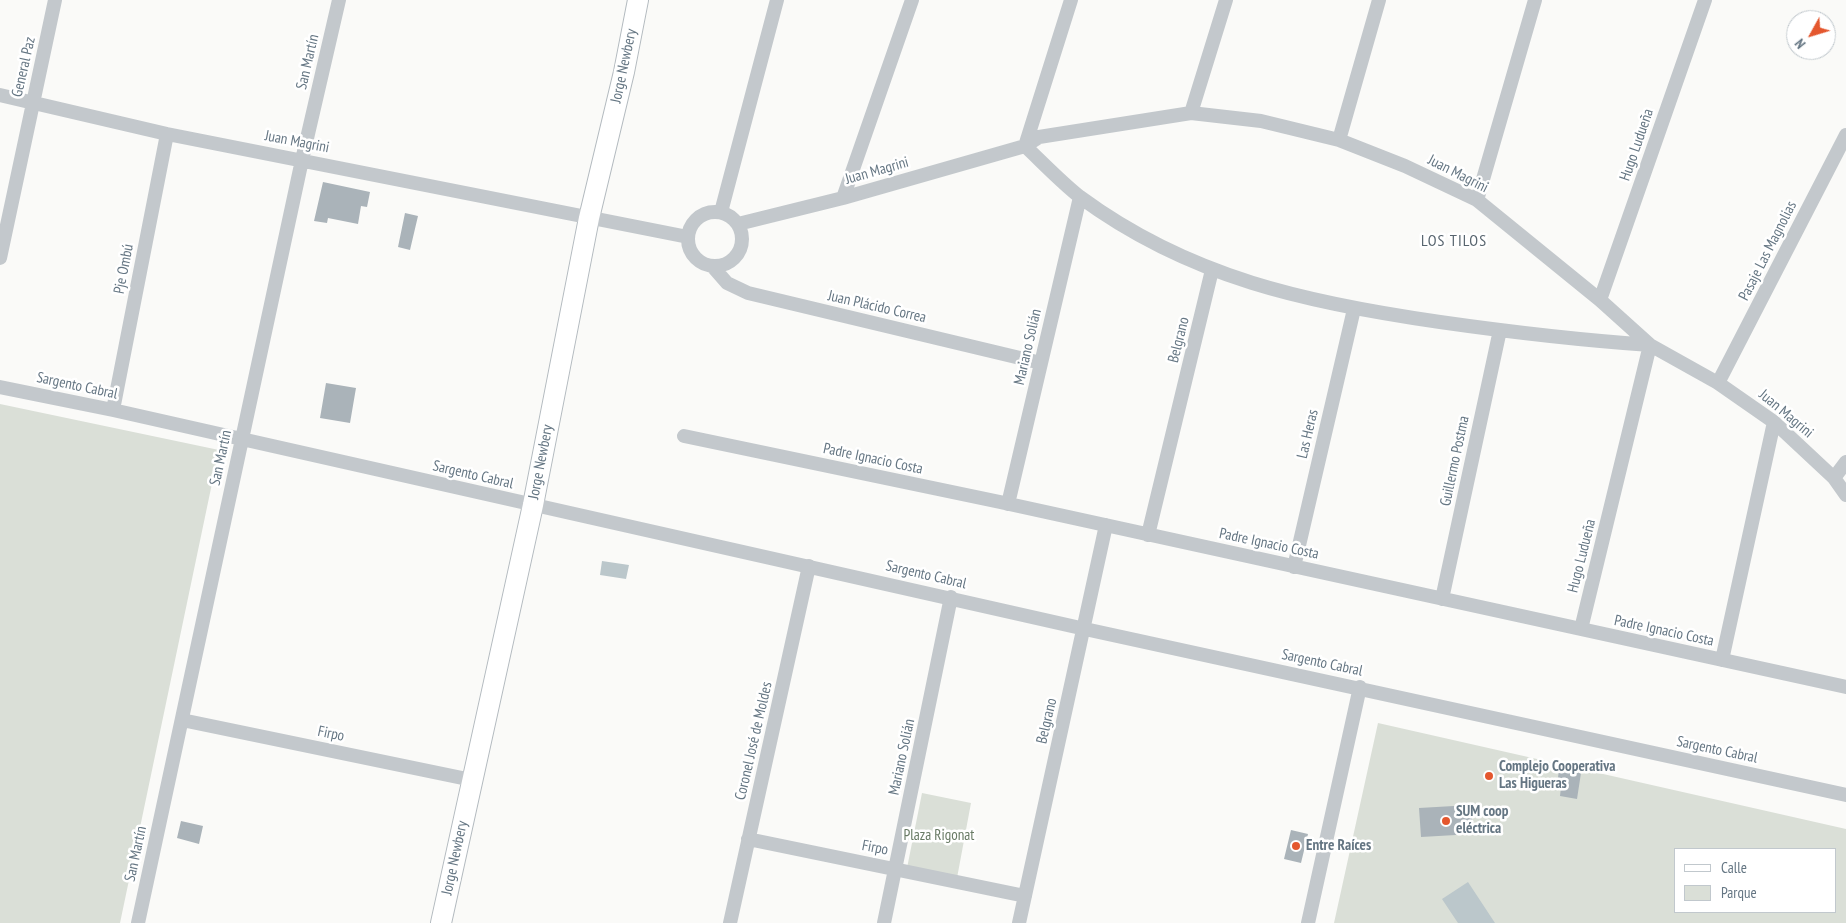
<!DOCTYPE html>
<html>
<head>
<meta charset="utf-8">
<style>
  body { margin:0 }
  #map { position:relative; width:1846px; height:923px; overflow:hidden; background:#fafaf8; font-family:"PT Sans Narrow",sans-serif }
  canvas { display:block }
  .legend { position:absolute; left:1674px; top:848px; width:162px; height:65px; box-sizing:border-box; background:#fff; border:1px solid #c1c8cd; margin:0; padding:6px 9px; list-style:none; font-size:15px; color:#657683 }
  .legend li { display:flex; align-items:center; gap:10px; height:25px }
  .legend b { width:25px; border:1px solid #c1c8cd }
  .north { position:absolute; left:1786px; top:10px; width:50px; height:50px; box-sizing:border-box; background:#fff; border:1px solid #c1c8cd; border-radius:50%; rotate:231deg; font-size:14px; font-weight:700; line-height:20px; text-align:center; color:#657683 }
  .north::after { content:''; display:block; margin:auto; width:18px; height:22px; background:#e4572e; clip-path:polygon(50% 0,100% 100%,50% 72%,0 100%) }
</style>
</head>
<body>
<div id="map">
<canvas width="1846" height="923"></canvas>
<ul class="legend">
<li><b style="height:6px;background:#fff"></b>Calle</li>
<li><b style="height:14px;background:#dadfd7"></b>Parque</li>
</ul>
<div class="north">N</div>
</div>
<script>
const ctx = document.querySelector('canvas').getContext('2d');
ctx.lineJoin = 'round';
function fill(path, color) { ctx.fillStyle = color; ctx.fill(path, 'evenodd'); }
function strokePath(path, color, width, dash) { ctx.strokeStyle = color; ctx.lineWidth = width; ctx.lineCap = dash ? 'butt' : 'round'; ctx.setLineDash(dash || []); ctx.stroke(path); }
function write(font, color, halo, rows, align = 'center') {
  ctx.font = font + ' "PT Sans Narrow",sans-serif'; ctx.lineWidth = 5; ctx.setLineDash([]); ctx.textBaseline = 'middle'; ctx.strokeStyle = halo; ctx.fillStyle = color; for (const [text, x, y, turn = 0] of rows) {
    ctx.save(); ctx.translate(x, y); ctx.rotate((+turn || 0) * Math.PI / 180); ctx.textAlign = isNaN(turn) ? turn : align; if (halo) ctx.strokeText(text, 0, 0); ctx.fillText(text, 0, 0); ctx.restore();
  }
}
fill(new Path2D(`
  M0,404L219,450L120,923H0Z
  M1378,723L1846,829V923H1334ZM1675,849H1835V912H1675Z
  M922,793L971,803L957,878L907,868Z`), '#dadfd7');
fill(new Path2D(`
  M602,561L629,565L626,579L600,575Z
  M1468,882L1495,923H1458L1442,899Z`), '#bbc7cb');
fill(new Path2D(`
  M323,182L370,192L367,207L361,206L358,224L328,218L327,223L314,221Z
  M405,213L418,216L410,250L398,247Z
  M326,383L356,388L350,423L320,418Z
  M1559,770L1581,773L1577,799L1560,796L1561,787L1557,785Z
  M1471,805L1473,834L1421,837L1419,808Z
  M181,821L203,826L199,844L177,838Z
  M1291,830L1308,834L1301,863L1284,859Z`), '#aab3b9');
const secondary = new Path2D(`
  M441,923L533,505L589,218L624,72L638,0`);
strokePath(secondary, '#b3babf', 22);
strokePath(new Path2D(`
  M1071,0L1025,146C1043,163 1061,182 1080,197C1190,278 1308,303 1440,322C1510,332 1579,340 1650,345L1581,629
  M0,95L167,134L688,237
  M1191,113L1226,0
  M1339,140L1379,0
  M843,198L912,0
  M1477,200L1535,0
  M688 239a27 27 0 1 1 54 0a27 27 0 1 1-54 0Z
  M721,212L777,0
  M738,224L843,198L1025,146L1039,137L1191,113L1261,121L1339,140L1405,166L1477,200L1600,300L1650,345L1718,383L1774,422L1834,478L1846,495
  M0,258L55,0
  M713,267L727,283L748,293L1041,363
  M1600,300L1705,0
  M1718,383L1846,135
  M0,387L113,410L1085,629L1846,795
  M113,410L167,134
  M684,436L1000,502L1846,687
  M1834,478L1846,462
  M1008,504L1080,197
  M1148,535L1212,270
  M1294,567L1354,309
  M1442,599L1500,330
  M1722,660L1774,422
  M182,720L472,780
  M748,839L1025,896
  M138,923L302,160L339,0
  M730,923L809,566
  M884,923L951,597
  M1019,923L1106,525
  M1308,923L1360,687`), '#c3c8cc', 14);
strokePath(secondary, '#fff', 20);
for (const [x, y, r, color] of [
  [1489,776,5,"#e4572e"],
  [1446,821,5,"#e4572e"],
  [1296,846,5,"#e4572e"]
]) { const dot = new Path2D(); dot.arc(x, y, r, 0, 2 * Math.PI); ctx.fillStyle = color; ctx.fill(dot); strokePath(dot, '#fff', 2); }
write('15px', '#657683', '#fff', [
  ["San Martín",308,62,-77],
  ["Jorge Newbery",624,66,-78],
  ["General Paz",24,67,-77],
  ["Juan Magrini",297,142,11],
  ["Hugo Ludueña",1637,145,-71],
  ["Juan Magrini",877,171,-16],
  ["Juan Magrini",1458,174,27],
  ["Pasaje Las Magnolias",1768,251,-63],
  ["Pje Ombú",124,269,-79],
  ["Juan Plácido Correa",877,307,13],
  ["Belgrano",1179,340,-76],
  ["Mariano Solián",1028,347,-77],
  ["Sargento Cabral",77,386,12],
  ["Juan Magrini",1786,414,40],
  ["Las Heras",1308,434,-77],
  ["San Martín",221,458,-78],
  ["Padre Ignacio Costa",873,459,12],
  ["Guillermo Postma",1455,461,-78],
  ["Jorge Newbery",541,462,-79],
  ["Sargento Cabral",473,475,13],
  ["Padre Ignacio Costa",1269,544,12],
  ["Hugo Ludueña",1582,556,-76],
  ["Sargento Cabral",926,575,13],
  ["Padre Ignacio Costa",1664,631,12],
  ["Sargento Cabral",1322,663,12],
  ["Belgrano",1047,721,-77],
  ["Firpo",331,734,12],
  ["Coronel José de Moldes",754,741,-77],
  ["Sargento Cabral",1717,750,12],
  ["Mariano Solián",902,757,-78],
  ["Firpo",875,848,11],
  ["San Martín",136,854,-78],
  ["Jorge Newbery",455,858,-78]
]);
write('bold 15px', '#657683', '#fff', [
  ["Complejo Cooperativa",1499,767],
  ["Las Higueras",1499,784],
  ["SUM coop",1456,812],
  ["eléctrica",1456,829],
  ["Entre Raíces",1306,846]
], 'left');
write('15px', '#687a64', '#fff', [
  ["Plaza Rigonat",939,836]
]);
ctx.letterSpacing = '1px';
write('16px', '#57646e', '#fff', [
  ["LOS TILOS",1454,241]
]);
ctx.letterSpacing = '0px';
</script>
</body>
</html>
